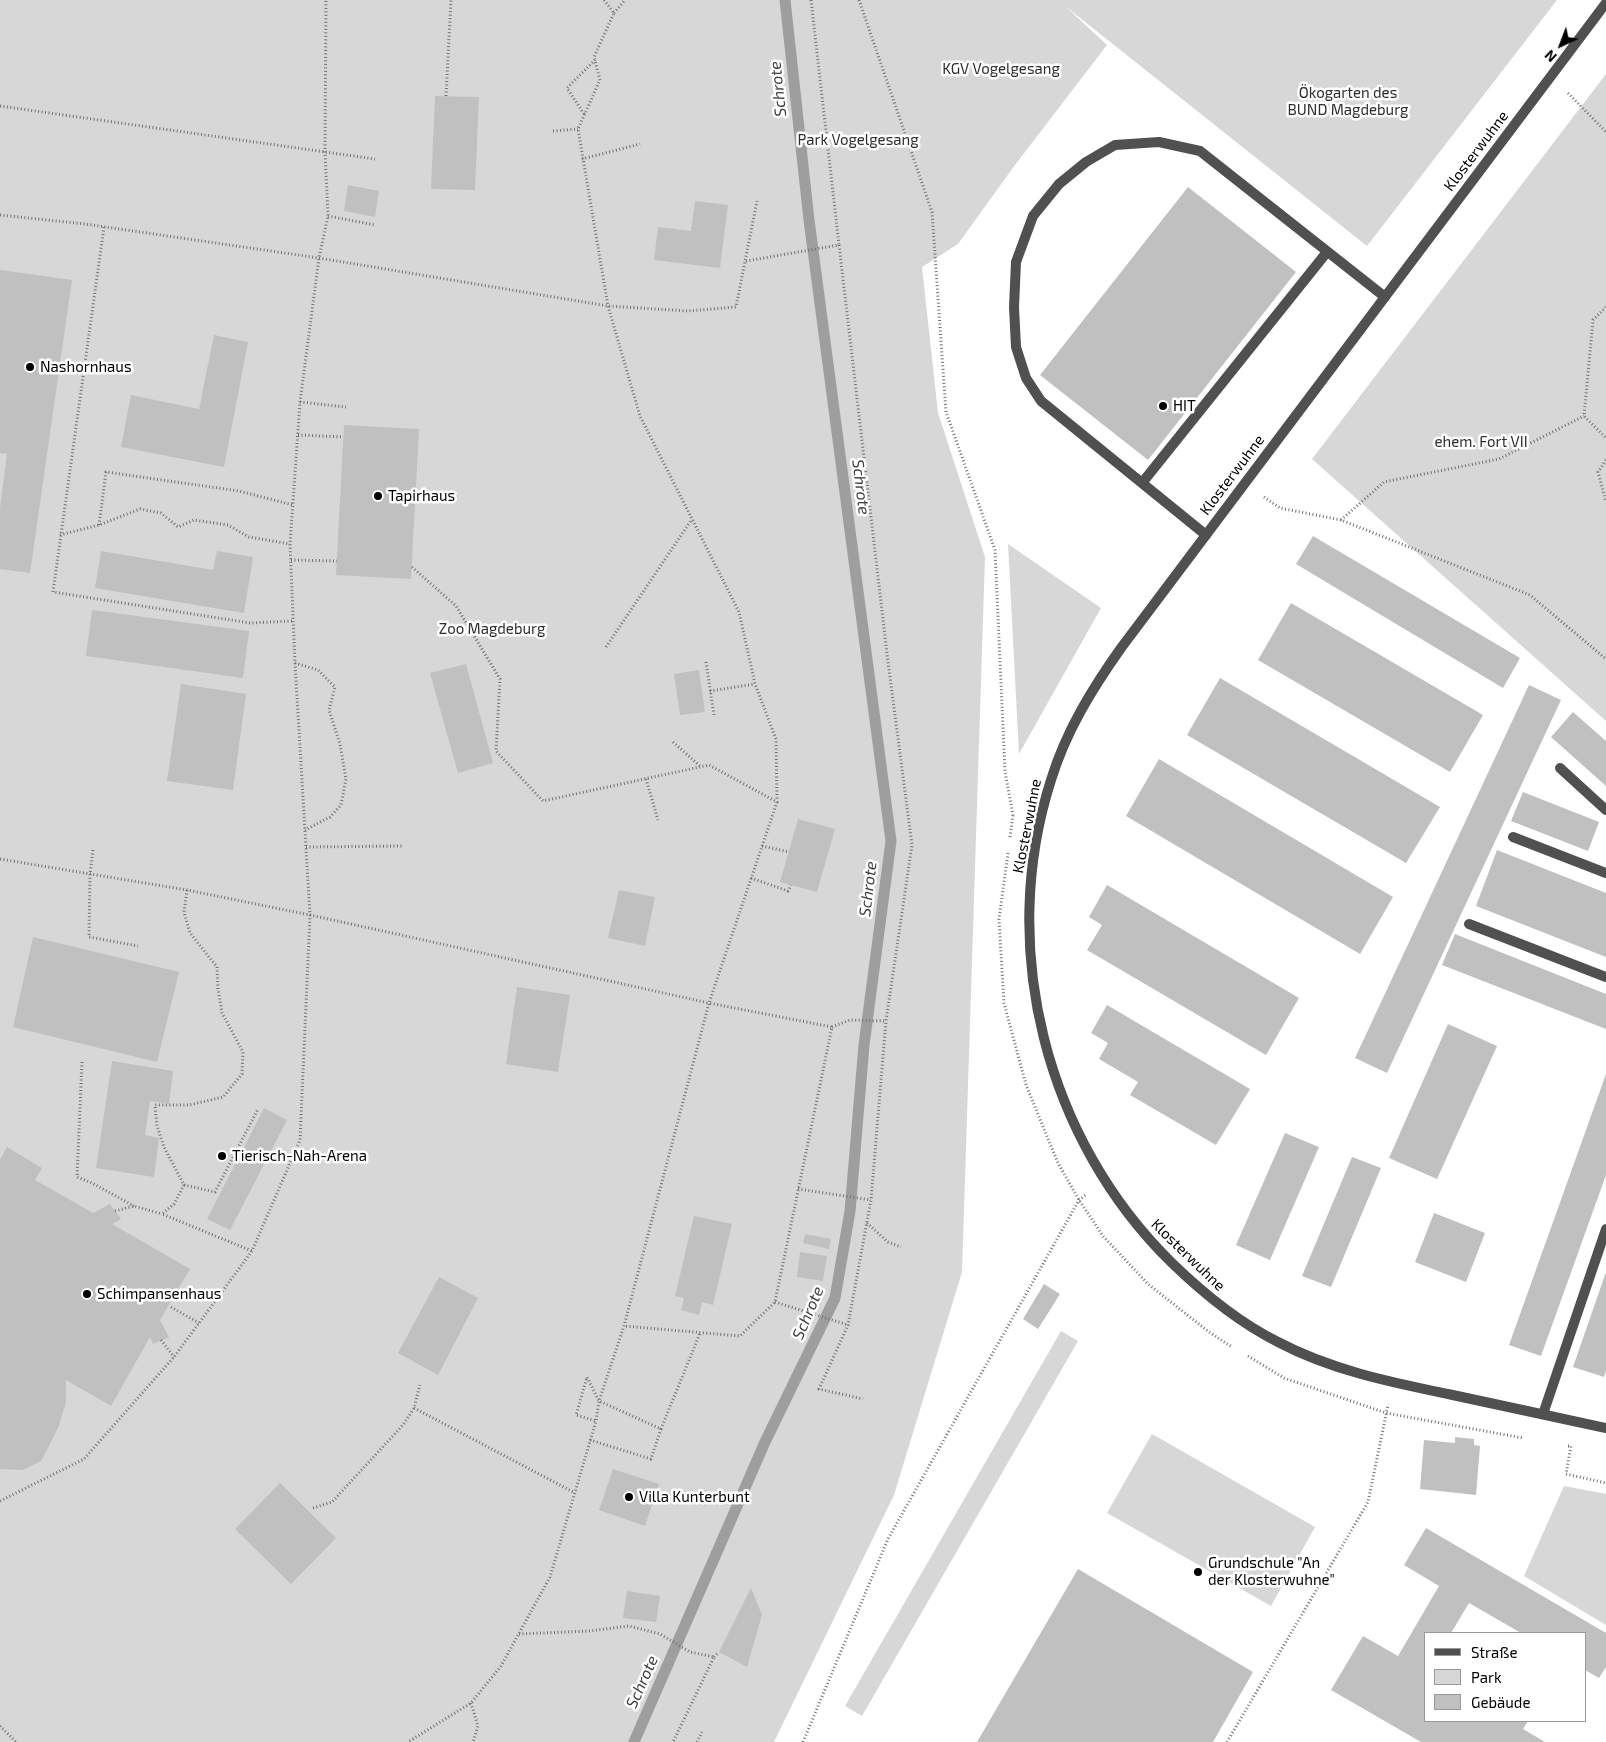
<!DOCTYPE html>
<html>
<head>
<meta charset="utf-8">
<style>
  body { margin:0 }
  #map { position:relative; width:1606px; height:1742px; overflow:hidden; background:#fff; font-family:"Exo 2",sans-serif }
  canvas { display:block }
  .legend { position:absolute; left:1424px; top:1632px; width:162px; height:90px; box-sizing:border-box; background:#fff; border:1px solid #999; margin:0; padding:6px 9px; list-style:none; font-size:15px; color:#000 }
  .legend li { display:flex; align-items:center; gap:10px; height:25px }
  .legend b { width:25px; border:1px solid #999 }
  .north { position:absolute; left:1536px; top:20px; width:50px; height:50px; -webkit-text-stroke:4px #fff; paint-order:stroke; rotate:223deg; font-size:14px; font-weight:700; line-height:20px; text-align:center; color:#000 }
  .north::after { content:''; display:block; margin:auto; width:18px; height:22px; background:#000; clip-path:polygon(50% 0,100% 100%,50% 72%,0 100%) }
</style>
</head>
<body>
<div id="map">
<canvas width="1606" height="1742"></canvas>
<ul class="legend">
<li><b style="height:6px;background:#505050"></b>Straße</li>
<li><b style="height:14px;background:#d7d7d7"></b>Park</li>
<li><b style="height:14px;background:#c0c0c0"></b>Gebäude</li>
</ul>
<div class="north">N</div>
</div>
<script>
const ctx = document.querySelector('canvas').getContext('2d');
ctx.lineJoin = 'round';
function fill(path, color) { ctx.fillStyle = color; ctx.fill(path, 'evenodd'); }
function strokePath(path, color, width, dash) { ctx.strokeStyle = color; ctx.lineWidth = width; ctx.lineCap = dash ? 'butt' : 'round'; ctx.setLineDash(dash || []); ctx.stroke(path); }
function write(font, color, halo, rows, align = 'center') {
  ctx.font = font + ' "Exo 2",sans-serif'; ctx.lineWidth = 5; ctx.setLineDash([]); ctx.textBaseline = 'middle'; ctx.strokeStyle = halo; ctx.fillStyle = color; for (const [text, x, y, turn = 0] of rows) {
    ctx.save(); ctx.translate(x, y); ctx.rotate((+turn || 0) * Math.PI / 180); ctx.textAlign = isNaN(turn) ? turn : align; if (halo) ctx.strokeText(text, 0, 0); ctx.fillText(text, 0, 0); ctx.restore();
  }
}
fill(new Path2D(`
  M0,0H1557L1367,246L1065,6L1107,45L1015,165L958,244L922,267L938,413L985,557L962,1272L894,1495L774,1742H0Z
  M1606,74V721L1312,459Z
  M1008,544L1101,608L1019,754Z
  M1061,1331L1078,1341L862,1716L845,1706Z
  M1152,1434L1315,1527L1271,1606L1107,1513Z
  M1564,1486L1606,1494V1625L1524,1576Z`), '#d7d7d7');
strokePath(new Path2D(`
  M634,1742L765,1442L835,1298L850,1211L864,1045L891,841L809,220L785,0`), '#9e9e9e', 11);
fill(new Path2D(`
  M435,96L479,97L475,190L431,189Z
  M348,185L379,191L375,217L344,211Z
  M1188,187L1296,272L1148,460L1040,375Z
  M695,201L728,205L720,268L654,260L658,227L691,231Z
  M0,270L72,280L30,573L0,569V508L7,454L0,453Z
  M214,335L248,342L224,467L121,447L131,395L199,409Z
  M344,425L419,429L411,579L336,575Z
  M1313,536L1520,658L1503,688L1296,564Z
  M101,551L213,570L217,551L253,557L244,613L95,588Z
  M1291,603L1483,715L1450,772L1258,660Z
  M92,610L249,631L243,678L86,656Z
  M466,664L493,763L458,773L430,673Z
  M699,670L705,712L680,715L674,674Z
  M1220,678L1440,807L1406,863L1187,735Z
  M181,684L246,694L233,790L167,781Z
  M1529,685L1561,700L1387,1073L1355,1058Z
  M1573,712L1606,741V786L1551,737Z
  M1159,759L1393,897L1360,954L1126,816Z
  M1523,792L1599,822L1588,851L1511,821Z
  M798,819L835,829L817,892L780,882Z
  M1497,850L1606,893V957L1476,906Z
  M1107,885L1299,998L1266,1055L1087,950L1102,925L1089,917Z
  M619,890L655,897L645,946L608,938Z
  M1455,934L1606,994V1029L1442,965Z
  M33,937L179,972L157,1062L13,1027Z
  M517,987L570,995L558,1072L506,1064Z
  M1107,1005L1250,1089L1216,1145L1130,1095L1138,1082L1099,1059L1108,1043L1091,1033Z
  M1448,1024L1497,1046L1437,1179L1389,1158Z
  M112,1061L173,1071L169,1104L150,1101L145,1135L159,1138L154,1177L96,1168Z
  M1606,1074V1175L1541,1356L1509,1345Z
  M264,1108L287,1120L230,1230L207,1219Z
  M1285,1133L1319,1147L1270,1260L1236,1245Z
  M7,1147L42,1168L35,1180L93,1213L110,1204L121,1219L112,1224L190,1269L160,1320L169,1337L153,1344L150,1337L111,1406L66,1380V1402L58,1428L41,1461L23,1470L0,1469V1160Z
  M1352,1157L1381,1168L1331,1287L1302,1276Z
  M1434,1213L1485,1233L1466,1282L1415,1262Z
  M694,1216L732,1224L713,1305L702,1302L699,1315L681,1310L684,1298L675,1296Z
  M805,1234L831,1239L829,1249L803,1243Z
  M800,1252L827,1256L823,1281L797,1277Z
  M1606,1272V1371L1604,1377L1573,1367Z
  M439,1277L478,1298L438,1375L398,1353Z
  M1044,1284L1060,1294L1038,1329L1023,1319Z
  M1455,1437L1474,1439V1445L1480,1446L1476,1495L1420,1489L1424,1440L1455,1443Z
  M613,1469L659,1484L645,1526L599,1510Z
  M280,1483L336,1538L291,1584L235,1529Z
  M1426,1528L1606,1633V1667L1599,1678L1585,1670V1633H1521L1469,1603L1451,1633H1425V1721H1528L1523,1729L1545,1742H1421L1331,1690L1363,1636L1398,1656L1439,1586L1404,1565Z
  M1078,1569L1253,1672L1213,1742H977Z
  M751,1588L762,1615L747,1667L719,1652Z
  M627,1591L660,1596L656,1622L623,1618Z`), '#c0c0c0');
strokePath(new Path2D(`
  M604,0L614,13L594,57L600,80L578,129L608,306L640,416L739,612L755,684L776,739L777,801
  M811,0L839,245
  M859,0L932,212L946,412L995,550L1005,772L1013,815
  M614,13L625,0
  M1568,93L1606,132
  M446,96L451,0
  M0,106L375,159
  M584,114L567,88L595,60
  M553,131L578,129
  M582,159L640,144
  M0,215L85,224L319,258L608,306L688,311L736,307L757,201
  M328,216L375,225
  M104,227L53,592L250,623L293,621
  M746,261L839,245L888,662L912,845L886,1021L871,1200L848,1325L819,1389L863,1399
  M1606,307L1593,320L1584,416L1606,438
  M300,402L346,407
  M298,435L343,437
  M1606,460L1598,472L1606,502
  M1264,497L1280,508L1341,520L1530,595L1606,659
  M1341,520L1384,482L1499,459L1584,416
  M99,525L106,472L239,491L293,505
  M60,535L99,525L140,509L161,513L178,527L194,520L228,525L249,537L290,544
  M291,560L337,561
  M412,567L456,606L500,679L496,751L543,801L709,765L777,802L709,1003L832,1027L775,1302L740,1336L624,1326
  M606,647L692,519
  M706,662L714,715
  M295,663L318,670L335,687L329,710L340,744L346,779L341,805L330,817L305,830
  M710,691L755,684
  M673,742L701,767
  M646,779L658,820
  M1010,837L1013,815
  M762,846L789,852
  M306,847L402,846
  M93,850L90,874L89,937L138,946
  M1008,853L999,919L1004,1003L1026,1085L1058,1163L1079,1200L1103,1236L1148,1284L1209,1332L1232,1347
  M0,859L187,890L310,915L709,1003L624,1326L599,1401L596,1421L550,1577L501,1666L471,1703L408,1742
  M751,878L788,891L791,885
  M187,890L184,912L190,933L217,967L218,989L222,1013L243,1052L242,1074L223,1097L189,1105H155L157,1126L164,1147L184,1185L174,1204L162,1214L252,1251
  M832,1027L850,1020L886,1021
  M82,1062L77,1177L92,1183L134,1206
  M184,1185L215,1192L258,1109
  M798,1189L871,1200
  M115,1211L134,1206L162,1214
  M867,1223L888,1242L901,1247
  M775,1302L848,1325
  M171,1307L199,1323
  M161,1340L174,1357
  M1248,1356L1284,1378L1386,1413L1523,1438
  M414,1408L575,1493
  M661,1429L700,1333
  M590,1440L651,1459L661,1429L599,1401L587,1377L576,1415L596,1421
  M1568,1446H1571L1566,1474L1606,1483
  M0,1501L84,1459L174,1357L252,1251L300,1140L310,915L295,663L290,544L300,402L319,258L328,216L325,152L326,0
  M313,1508L332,1502L403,1425L414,1408L420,1385
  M519,1634L589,1631L629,1626L660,1634L690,1652L714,1657L673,1742
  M714,1657L719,1652
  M471,1703L478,1726L473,1742
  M0,1726L16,1742
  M697,1742L702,1732
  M803,1742L888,1539L1079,1200L1087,1194
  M1227,1742L1368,1502L1388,1405`), '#727272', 3, [1, 2.5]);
strokePath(new Path2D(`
  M1142,483L1327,252
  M1206,535L1041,401L1026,378L1016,347L1014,307L1016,262L1033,216L1059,184L1086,162L1115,145L1159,142L1200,151L1385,297
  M1560,768L1606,810
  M1513,837L1606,873
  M1469,924L1606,977
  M1543,1414L1606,1229`), '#505050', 10);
strokePath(new Path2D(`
  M1606,3L1121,648C1092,689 1066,731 1051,780C997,948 1046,1140 1172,1263C1204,1294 1238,1322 1278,1342C1331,1370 1390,1382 1448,1394C1501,1405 1553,1417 1606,1428`), '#505050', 10);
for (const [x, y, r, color] of [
  [30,367,5,"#000"],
  [1163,406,5,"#000"],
  [378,496,5,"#000"],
  [222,1156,5,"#000"],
  [87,1294,5,"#000"],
  [629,1497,5,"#000"],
  [1198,1572,5,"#000"]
]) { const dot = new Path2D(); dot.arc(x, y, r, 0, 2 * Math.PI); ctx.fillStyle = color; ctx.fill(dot); strokePath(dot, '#fff', 2); }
write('15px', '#2e2e2e', '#fff', [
  ["KGV Vogelgesang",1001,69],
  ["Ökogarten des",1348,93],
  ["BUND Magdeburg",1348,110],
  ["Park Vogelgesang",858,140],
  ["ehem. Fort VII",1481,442],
  ["Zoo Magdeburg",492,629]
]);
write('15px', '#000', '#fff', [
  ["Klosterwuhne",1476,151,-53],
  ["Klosterwuhne",1232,475,-53],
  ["Klosterwuhne",1027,826,-79],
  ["Klosterwuhne",1188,1255,44]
]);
write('15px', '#000', '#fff', [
  ["Nashornhaus",40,367],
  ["HIT",1173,406],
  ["Tapirhaus",388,496],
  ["Tierisch-Nah-Arena",232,1156],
  ["Schimpansenhaus",97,1294],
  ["Villa Kunterbunt",639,1497],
  ["Grundschule \"An",1208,1563],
  ["der Klosterwuhne\"",1208,1580]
], 'left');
write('italic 16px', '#3f3f3f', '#fff', [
  ["Schrote",778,89,-96],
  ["Schrote",861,487,83],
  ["Schrote",868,889,-83],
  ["Schrote",808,1313,-67],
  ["Schrote",642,1682,-66]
]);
</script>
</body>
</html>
